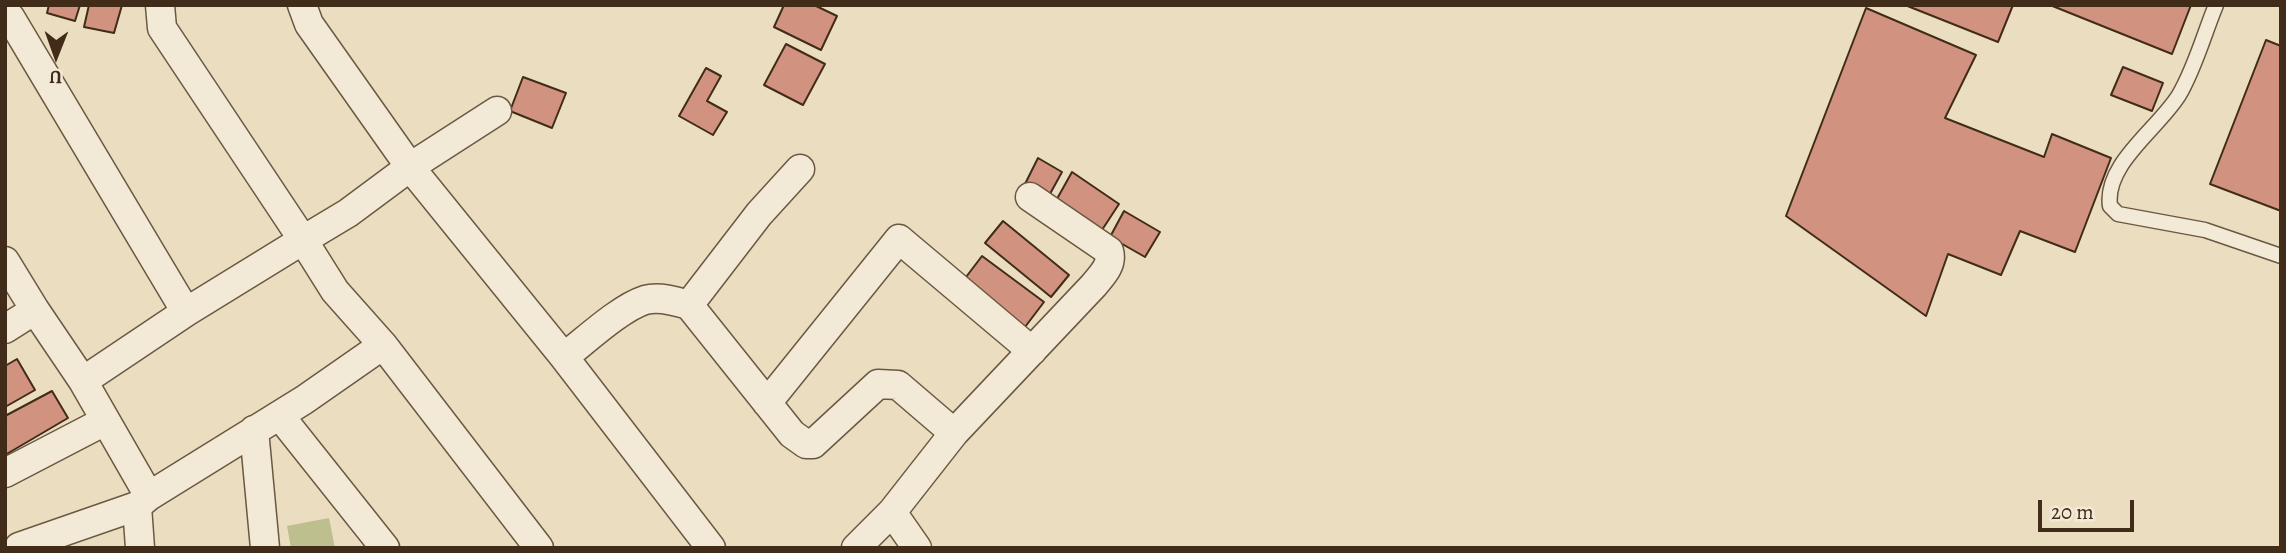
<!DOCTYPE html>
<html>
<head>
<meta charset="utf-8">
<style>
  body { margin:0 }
  #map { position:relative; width:2286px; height:553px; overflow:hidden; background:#ebddc0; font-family:Alegreya,serif }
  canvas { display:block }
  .frame { position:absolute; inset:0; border:7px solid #402c18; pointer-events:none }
  .north { position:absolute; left:21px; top:21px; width:70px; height:70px; -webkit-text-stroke:5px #f2e9d6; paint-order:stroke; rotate:181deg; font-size:19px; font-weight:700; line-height:28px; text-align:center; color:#402c18 }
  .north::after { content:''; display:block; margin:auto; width:24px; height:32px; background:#402c18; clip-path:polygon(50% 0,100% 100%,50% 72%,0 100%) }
  .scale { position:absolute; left:2038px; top:500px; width:96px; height:32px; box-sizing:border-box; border:4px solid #402c18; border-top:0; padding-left:9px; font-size:21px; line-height:24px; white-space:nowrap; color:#402c18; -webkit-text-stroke:5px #f2e9d6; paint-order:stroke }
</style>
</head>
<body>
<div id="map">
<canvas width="2286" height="553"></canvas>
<div class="frame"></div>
<div class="north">U</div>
<div class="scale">20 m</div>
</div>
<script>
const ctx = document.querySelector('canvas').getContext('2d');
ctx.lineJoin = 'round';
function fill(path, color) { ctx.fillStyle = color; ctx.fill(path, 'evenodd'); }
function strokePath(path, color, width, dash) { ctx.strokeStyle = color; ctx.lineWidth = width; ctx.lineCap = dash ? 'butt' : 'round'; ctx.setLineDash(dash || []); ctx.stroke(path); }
fill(new Path2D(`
  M329,518L335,548H291L287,526Z`), '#bdbf8e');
const building = new Path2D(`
  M49,5H80L75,21L47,13Z
  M89,5H122L114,33L84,27Z
  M784,5H814L837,16L821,50L774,27Z
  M1905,5H2013L1998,42Z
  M2050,5H2191L2172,54Z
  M1866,8L1976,55L1945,118L2044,157L2052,134L2111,158L2075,252L2020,231L2001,275L1948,254L1926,316L1786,216Z
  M2266,40L2281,46V211L2210,184Z
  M786,44L825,64L803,105L764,85Z
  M2123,67L2163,83L2152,111L2111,95Z
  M706,68L721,76L707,101L727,112L713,135L679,116Z
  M523,77L566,93L552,128L510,111Z
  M1038,158L1062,172L1045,203L1023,188Z
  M1072,172L1119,204L1100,233L1053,206Z
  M1124,211L1160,232L1145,257L1110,237Z
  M1003,221L1069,275L1051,297L985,243Z
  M982,256L1044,302L1025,327L963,281Z
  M17,359L35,390L5,407V366Z
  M52,391L68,418L5,455V416Z`);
fill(building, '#d19380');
strokePath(building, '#402c18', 2);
const service = new Path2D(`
  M2216,5C2204,34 2195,68 2179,95C2158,129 2104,164 2110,206L2118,214L2205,230L2281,256`);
const minor = new Path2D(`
  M302,5L309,24L410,167L564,357L711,548
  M5,16L10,17L186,312
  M5,261L35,310L83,381
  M689,305L759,214L800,169
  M5,329L35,310
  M383,345L539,548
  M564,357C585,341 620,308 645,300C659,296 676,301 689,305L792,434L806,444H813L878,384L898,385L954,433
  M767,403L899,239L1032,351
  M280,416L385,548
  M254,430L265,548
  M5,473L105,421
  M149,496L83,381L186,312L303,240L162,28L160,5
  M892,512L917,548
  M19,547L137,506
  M140,548L137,506L149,496L304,400L383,345L335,291L303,240L348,213L410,167L497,111
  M856,548L892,512L954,433L1094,285C1102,275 1113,265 1109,251L1030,197`);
strokePath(service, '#6b5842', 17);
strokePath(minor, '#6b5842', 31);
strokePath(service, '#f2e9d6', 14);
strokePath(minor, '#f2e9d6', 28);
</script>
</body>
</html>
